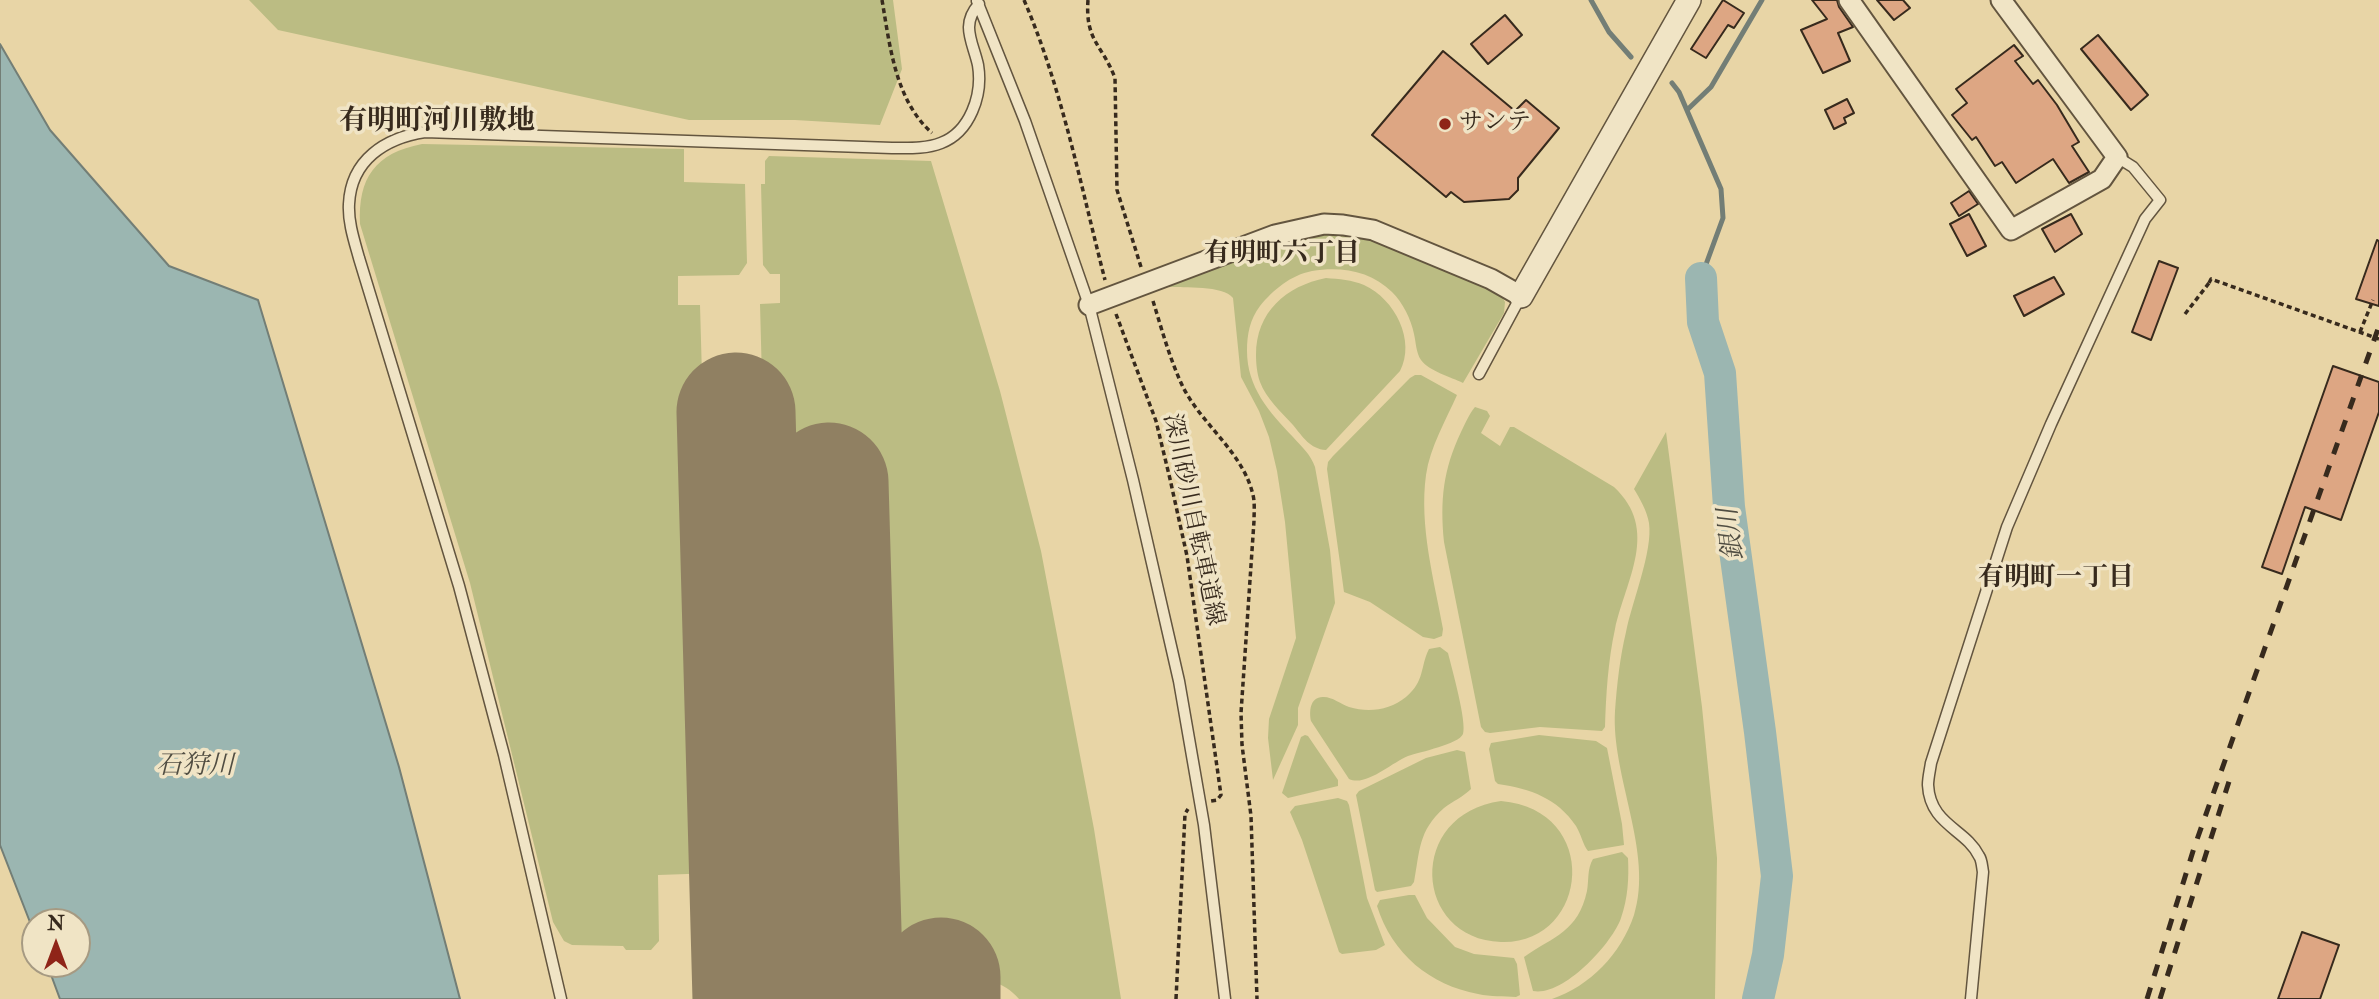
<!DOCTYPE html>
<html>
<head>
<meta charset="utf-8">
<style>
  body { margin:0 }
  #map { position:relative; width:2379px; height:999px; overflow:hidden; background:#e8d5a6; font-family:"IM FELL Double Pica",serif }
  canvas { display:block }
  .north { position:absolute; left:21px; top:908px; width:70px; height:70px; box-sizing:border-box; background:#f0e4c5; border:2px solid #a69a82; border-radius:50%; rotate:0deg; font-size:19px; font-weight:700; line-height:28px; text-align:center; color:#372a1d }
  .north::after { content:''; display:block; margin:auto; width:24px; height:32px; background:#8f2418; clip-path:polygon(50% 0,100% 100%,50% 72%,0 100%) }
</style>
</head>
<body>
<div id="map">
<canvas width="2379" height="999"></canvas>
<div class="north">N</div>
</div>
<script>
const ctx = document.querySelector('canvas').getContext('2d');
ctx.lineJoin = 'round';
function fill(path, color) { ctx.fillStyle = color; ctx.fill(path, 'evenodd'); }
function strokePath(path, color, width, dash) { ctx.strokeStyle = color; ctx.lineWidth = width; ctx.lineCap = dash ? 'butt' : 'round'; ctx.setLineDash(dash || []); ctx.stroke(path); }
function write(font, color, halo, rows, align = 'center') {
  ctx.font = font + ' "IM FELL Double Pica","Noto Serif JP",serif'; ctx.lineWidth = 7; ctx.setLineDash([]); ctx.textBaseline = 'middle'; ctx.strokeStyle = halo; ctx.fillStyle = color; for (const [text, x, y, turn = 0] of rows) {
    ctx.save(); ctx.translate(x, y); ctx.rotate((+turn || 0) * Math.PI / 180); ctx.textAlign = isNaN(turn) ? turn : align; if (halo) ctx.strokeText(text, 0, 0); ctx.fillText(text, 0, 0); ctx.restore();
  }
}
fill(new Path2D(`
  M249,0H893L902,69L880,125L795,120H689L278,30Z
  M422,144L684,149V182L745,184L747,263L739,275L678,276V305H700L716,873L658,875L659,941L651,950H626L623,946L572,945L564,941L553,922L470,583L360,224C358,178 375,153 422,144Z
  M769,156L931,161L1000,391L1041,551L1094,829L1121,999H1019C995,970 953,978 919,979V999H790L786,872H775L760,304L780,303V274H770L763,265L761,184H765V161Z
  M1323,233L1370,238L1500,293L1505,302L1504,313L1463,383C1451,377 1429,371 1421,360C1416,353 1416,342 1414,334C1411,319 1403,303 1392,292C1371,271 1341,266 1312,271C1291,275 1273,290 1260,306C1250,319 1247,334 1247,351C1247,387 1269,412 1293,437C1302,447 1311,455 1315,467L1330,550L1335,603L1298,708V725L1273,780L1268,738L1269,719L1296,638L1285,522L1277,471L1269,437L1259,411L1241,377L1233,298C1223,285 1184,288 1168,287L1301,236Z
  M1326,278C1339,279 1352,280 1364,285C1395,299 1416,341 1400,371L1326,450C1310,449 1303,437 1293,425C1281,412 1266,398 1260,382C1257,374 1256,363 1256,355C1256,312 1286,286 1326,278Z
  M730,370L753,390L768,873H724L710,391Z
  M1415,375H1421L1457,395C1446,420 1430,447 1426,475C1419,526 1434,579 1443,629L1442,636L1434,639L1423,637L1370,602L1344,592L1327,469L1328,462L1333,456L1410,378Z
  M1475,407L1487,411L1490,416L1481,433L1500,446L1510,427H1514L1614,487C1660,530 1626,579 1615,629C1608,661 1606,695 1605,727L1602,731L1540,727L1490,733L1485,732L1481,727L1444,542C1440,500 1443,470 1461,432C1465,424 1469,414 1475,407Z
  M1666,432L1702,707L1717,858L1715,999H1552C1590,986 1621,954 1634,915C1654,853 1611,776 1615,711C1617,684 1620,657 1626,632C1632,602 1653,551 1649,523C1647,511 1640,499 1634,489Z
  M1440,647L1448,653C1452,669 1467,722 1463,734C1459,744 1420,752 1408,756C1391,763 1366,787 1349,779L1311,721C1309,711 1310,696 1324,697C1332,697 1341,704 1349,707C1369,713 1390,710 1406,697C1425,681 1420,667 1429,649Z
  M1305,735L1308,736L1338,780V786L1288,798L1282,793L1301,737Z
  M1539,735L1596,741L1607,748L1622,824L1624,845L1588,851C1583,845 1581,834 1576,826C1557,798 1531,789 1498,784L1495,781L1489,749L1491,743Z
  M1457,750L1465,752L1471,789C1463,797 1453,801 1444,808C1418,831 1420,851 1414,882L1411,886L1377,892L1375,890L1356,795L1359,791L1426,758Z
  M1338,798L1347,801L1349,805L1367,898L1385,945L1376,950L1342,954L1339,952L1302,840L1290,812L1295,806Z
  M1501,801C1603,810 1589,945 1501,942C1413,939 1406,814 1501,801Z
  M1622,852L1628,858C1629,878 1628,898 1621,918C1612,944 1563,997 1533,991L1524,957C1554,936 1578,932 1587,891C1589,880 1587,869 1593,859Z
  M1409,895H1415L1427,918L1455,947L1474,954L1514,958L1517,964L1520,995L1516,997C1504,996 1491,997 1478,994C1430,985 1392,954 1377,906L1380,900Z`), '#bbbc83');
const water = new Path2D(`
  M0,44L50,130L169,266L258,300L399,767L460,999H60L47,964H77V922H35V935L0,845Z`);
fill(water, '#9bb6b1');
strokePath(water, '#737e76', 2);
strokePath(new Path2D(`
  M1591,0L1609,32L1631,57
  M1672,83L1679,92L1721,189L1723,218L1701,278
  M1687,110L1711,87L1762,0`), '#737e76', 5);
strokePath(new Path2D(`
  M1701,278L1703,322L1720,373L1729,507L1760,732L1777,876L1768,955L1758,999`), '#9bb6b1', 32);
strokePath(new Path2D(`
  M736,412L752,999
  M829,482L844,999
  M941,977V999`), '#908062', 119);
const building = new Path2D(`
  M1723,0L1744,13L1734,28L1728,25L1706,58L1691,49Z
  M1812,0H1837L1839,7L1853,27L1838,33L1850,61L1823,73L1801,30L1827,19Z
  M1877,0H1903L1910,8L1894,20Z
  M1505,15L1522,35L1488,64L1471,44Z
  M2098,35L2148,95L2131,110L2081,49Z
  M2014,45L2023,56L2015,61L2033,84L2038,80L2057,105L2079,142L2072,146L2089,172L2069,183L2053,159L2016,183L2002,162L1995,166L1976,137L1972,140L1952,115L1967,103L1956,89Z
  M1443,51L1515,111L1526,100L1559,128L1518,178V190L1509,199L1464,202L1451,192L1446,197L1372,135Z
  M1847,99L1854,113L1844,118L1846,123L1834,129L1825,110Z
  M1969,191L1978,204L1959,216L1951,203Z
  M1969,214L1986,246L1967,256L1950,224Z
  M2071,214L2082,234L2055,252L2042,229Z
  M2377,240L2379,241V306L2356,299Z
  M2159,261L2178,268L2151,340L2132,332Z
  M2054,277L2064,294L2024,316L2014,296Z
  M2333,366L2379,382V412L2341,520L2305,507L2282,574L2262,567Z
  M2302,932L2339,945L2320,999H2278Z`);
fill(building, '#dda683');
strokePath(building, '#372a1d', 2);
const service = new Path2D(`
  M977,1L1025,121L1089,305L1133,480L1179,681L1204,825L1225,999
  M1479,374L1521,296
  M561,999L504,755L459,586L359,258C354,240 348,222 349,204C351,160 385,138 425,132L892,148C908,148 926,149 941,143C970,132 983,95 978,65C973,42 960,25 979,4
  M1971,999L1983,872C1982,867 1982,860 1979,856C1966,829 1930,825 1928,785C1928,778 1930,770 1931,763L2007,527L2051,424L2145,219L2160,200L2133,167L2117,157`);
const minor = new Path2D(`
  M1849,0L2011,230L2102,179L2117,157L2001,0
  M1089,305L1275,235L1324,224L1343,225L1373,230L1491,279L1521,296`);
const tertiary = new Path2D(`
  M1521,296L1689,0`);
strokePath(service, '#63553f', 13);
strokePath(minor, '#63553f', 23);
strokePath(tertiary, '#63553f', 26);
strokePath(new Path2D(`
  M882,0C890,46 895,100 932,133
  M1024,0C1062,88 1081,187 1105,280
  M1088,0C1085,41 1102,44 1115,78L1117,190L1141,267
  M1153,301C1162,330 1170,360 1183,387C1202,425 1243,452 1253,495C1255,503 1254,513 1254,521L1241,713L1242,745L1251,816L1257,999
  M1116,314L1156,421L1170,479L1187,556L1221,795L1217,800L1211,801
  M2185,314L2209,283
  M2360,332L2373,300
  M1176,999L1185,814L1188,809`), '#372a1d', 3.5, [5, 3.5]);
strokePath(service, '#f0e4c5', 10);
strokePath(minor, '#f0e4c5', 19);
strokePath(tertiary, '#f0e4c5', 23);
strokePath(new Path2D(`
  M2147,999L2194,848L2379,326
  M2160,999L2232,772`), '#372a1d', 5, [12, 12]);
strokePath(new Path2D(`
  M2209,283L2211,279L2379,339`), '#372a1d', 3.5, [5, 3.5]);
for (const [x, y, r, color] of [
  [1445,124,7,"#8f2418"]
]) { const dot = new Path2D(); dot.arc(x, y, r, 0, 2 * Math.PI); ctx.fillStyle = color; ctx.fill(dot); strokePath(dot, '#f0e4c5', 2.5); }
write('24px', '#372a1d', '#f0e4c5', [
  ["サンテ",1459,124]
], 'left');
write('24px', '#372a1d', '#f0e4c5', [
  ["深川砂川自転車道線",1192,520,78]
]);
write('bold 26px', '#372a1d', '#f0e4c5', [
  ["有明町六丁目",1282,255],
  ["有明町一丁目",2056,579]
]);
write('italic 26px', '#504d42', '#f0e4c5', [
  ["銀川",1733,534,-97],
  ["石狩川",195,767]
]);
write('bold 28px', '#372a1d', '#f0e4c5', [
  ["有明町河川敷地",437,123]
]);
</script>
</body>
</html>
